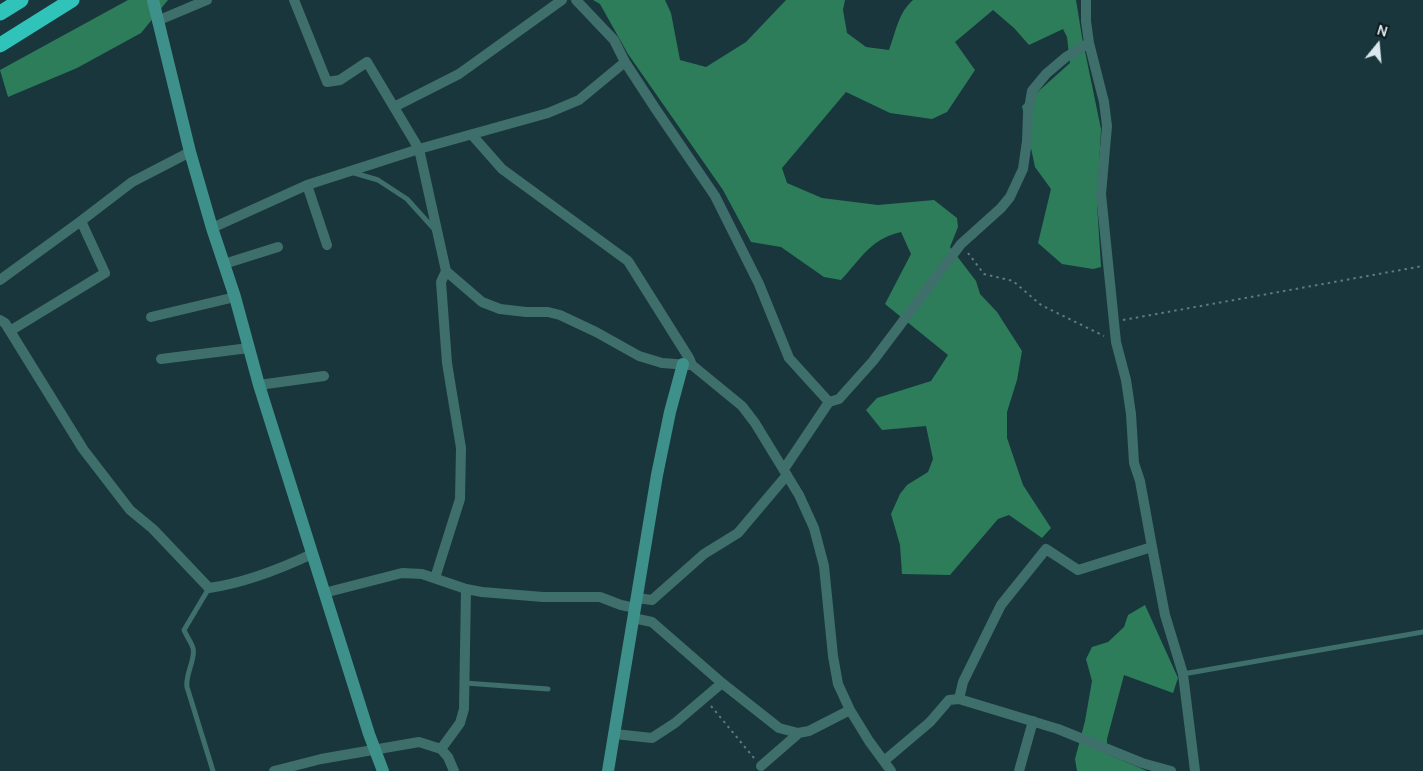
<!DOCTYPE html>
<html>
<head>
<meta charset="utf-8">
<style>
  body { margin:0 }
  #map { position:relative; width:1423px; height:771px; overflow:hidden; background:#19363d; font-family:Manrope,sans-serif }
  canvas { display:block }
  .north { position:absolute; left:1353px; top:20px; width:50px; height:50px; -webkit-text-stroke:4px #0f1b1e; paint-order:stroke; rotate:17deg; font-size:14px; font-weight:700; line-height:20px; text-align:center; color:#d9e9ed }
  .north::after { content:''; display:block; margin:auto; width:18px; height:22px; background:#d9e9ed; clip-path:polygon(50% 0,100% 100%,50% 72%,0 100%) }
</style>
</head>
<body>
<div id="map">
<canvas width="1423" height="771"></canvas>
<div class="north">N</div>
</div>
<script>
const ctx = document.querySelector('canvas').getContext('2d');
ctx.lineJoin = 'round';
function fill(path, color) { ctx.fillStyle = color; ctx.fill(path, 'evenodd'); }
function strokePath(path, color, width, dash) { ctx.strokeStyle = color; ctx.lineWidth = width; ctx.lineCap = dash ? 'butt' : 'round'; ctx.setLineDash(dash || []); ctx.stroke(path); }
fill(new Path2D(`
  M128,0H168L141,33L77,68L8,97L0,70Z
  M593,0H665L671,13L680,60L706,67L746,42L786,0H845L843,10L847,33L866,47L889,50C896,32 898,13 913,0H1076L1082,37L1101,129L1097,203L1101,267L1093,269L1062,264L1038,243L1051,189L1035,167L1022,106L1070,63L1067,37L1063,29L1029,45L1014,28L993,10L955,42L975,70L947,112L932,119L890,113L846,92L782,168L787,183L822,198L878,205L934,200L957,218L958,227L950,247L976,281L980,294L997,312L1022,351L1017,380L1007,412V438L1023,485L1051,528L1042,538L1009,515L998,519L950,575L902,574L900,545L891,514L900,494L907,485L928,472L933,459L926,426L882,430L866,410L877,398L931,381L948,355L885,304L911,254L901,232C870,239 861,259 841,280L824,277L781,247L751,242L723,190L628,54L600,4Z
  M1145,605L1178,678L1173,693L1124,675L1107,739V754L1147,771H1077L1075,759L1085,721L1092,681L1086,659L1092,647L1108,642L1124,627L1128,615Z`), '#2d7d5b');
strokePath(new Path2D(`
  M968,253L984,274L1013,281L1041,305L1104,336
  M1123,320L1423,266
  M711,706L754,758`), '#60787e', 2, [2.5, 4]);
strokePath(new Path2D(`
  M351,172L378,180L407,199L435,230
  M209,588L184,630C187,637 191,642 193,648C196,659 185,674 187,687L213,771
  M1183,674L1423,632
  M465,683L548,689`), '#3e6f6b', 5);
strokePath(new Path2D(`
  M294,0L327,82L340,80L367,62L419,149L446,271L441,282L447,363L461,448L460,499L435,578
  M576,0L614,40L625,62L655,108L715,196L759,284L789,358L829,402
  M1086,0V21L1089,43L1104,102L1107,126L1101,194L1116,342L1126,380L1131,414L1134,463L1140,481L1152,547L1165,615L1183,674L1195,771
  M157,21L207,0
  M394,107L459,74L562,0
  M472,135L502,169L628,261L689,358L692,365L742,406L755,423L799,495L814,528L824,566L833,656L838,684L850,710L869,741L891,771
  M307,185L327,245
  M81,221L132,182L190,152
  M212,228L307,185L419,149L548,113L579,100L625,62
  M224,264L278,247
  M446,271L482,302L500,309L526,312H548L560,315L596,332L639,356L662,363L689,365
  M0,280L81,221L105,273L10,331
  M151,317L235,297
  M0,320L5,323L83,449L130,510L153,529L209,588C245,583 280,569 312,554
  M161,359L249,348
  M259,385L324,376
  M784,469L829,402L839,399L873,361L961,244L1001,208L1010,197L1023,169L1027,141L1028,114L1032,91L1046,74L1066,57L1089,43
  M324,593L402,573L422,574L466,589L482,592L543,597H600L621,605L635,608
  M637,598L652,600L704,554L738,533L787,475
  M633,618L652,622L722,683L779,728L798,733L809,731L850,710
  M959,699L963,682L1001,605L1046,549L1078,570L1152,547
  M615,734L652,738L675,723L722,683
  M441,749L460,723L464,709L466,589
  M884,761L930,722L949,700L959,699L1058,729L1142,763L1171,771
  M761,766L799,733
  M274,771L321,759L419,742L441,749L448,757L454,771
  M1019,771L1033,721`), '#3e6f6b', 10);
strokePath(new Path2D(`
  M153,0L190,152L212,228L235,297L259,385L369,734L383,771
  M608,771L657,475L670,412L683,364`), '#3e918b', 12);
strokePath(new Path2D(`
  M0,13L21,0
  M0,45L72,0`), '#30c3ba', 15);
</script>
</body>
</html>
